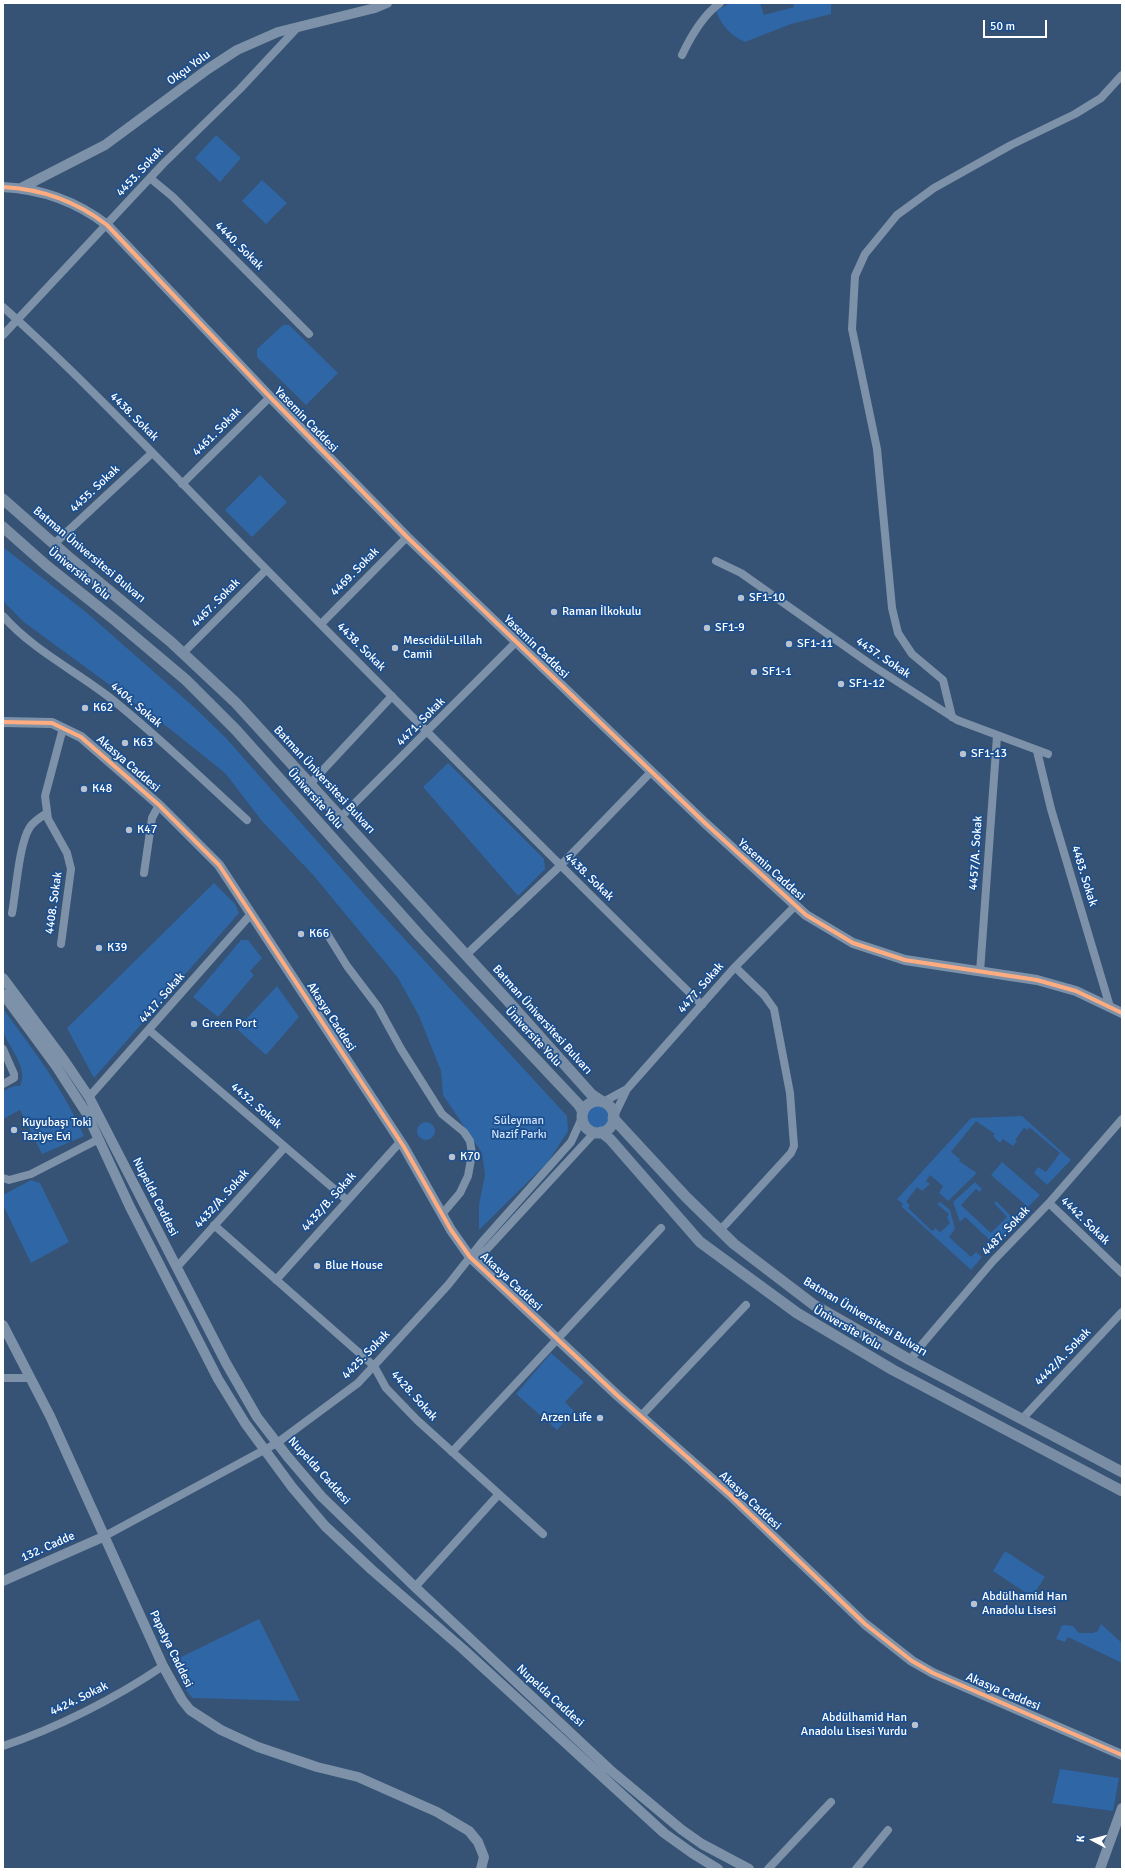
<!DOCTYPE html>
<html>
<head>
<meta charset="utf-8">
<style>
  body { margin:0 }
  #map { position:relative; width:1125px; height:1872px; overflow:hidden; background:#365274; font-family:Signika,sans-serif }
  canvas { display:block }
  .frame { position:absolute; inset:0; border:4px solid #fff; pointer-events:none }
  .north { position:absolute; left:1073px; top:1820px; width:40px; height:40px; -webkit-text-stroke:3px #1b4f8f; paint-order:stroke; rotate:276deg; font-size:11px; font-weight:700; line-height:16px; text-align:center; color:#fff }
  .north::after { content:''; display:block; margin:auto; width:14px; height:18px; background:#fff; clip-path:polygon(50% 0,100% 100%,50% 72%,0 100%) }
  .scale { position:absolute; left:983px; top:20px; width:64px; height:18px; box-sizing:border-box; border:2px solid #fff; border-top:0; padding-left:5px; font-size:12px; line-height:14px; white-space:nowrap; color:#fff; -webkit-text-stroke:3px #1b4f8f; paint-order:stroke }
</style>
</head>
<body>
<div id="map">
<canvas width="1125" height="1872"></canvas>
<div class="frame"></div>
<div class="north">K</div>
<div class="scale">50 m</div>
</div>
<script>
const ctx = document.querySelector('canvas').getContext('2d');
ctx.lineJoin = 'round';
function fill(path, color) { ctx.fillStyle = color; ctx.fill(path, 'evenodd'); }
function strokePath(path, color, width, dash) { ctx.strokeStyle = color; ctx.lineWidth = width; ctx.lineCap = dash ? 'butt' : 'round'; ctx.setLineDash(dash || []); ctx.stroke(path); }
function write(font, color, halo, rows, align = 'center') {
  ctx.font = font + ' Signika,sans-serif'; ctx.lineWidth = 3.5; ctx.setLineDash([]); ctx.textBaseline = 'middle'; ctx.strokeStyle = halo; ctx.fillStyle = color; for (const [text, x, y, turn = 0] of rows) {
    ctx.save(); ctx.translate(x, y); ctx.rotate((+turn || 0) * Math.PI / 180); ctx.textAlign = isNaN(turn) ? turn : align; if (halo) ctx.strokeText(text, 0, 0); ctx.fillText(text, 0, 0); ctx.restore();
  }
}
fill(new Path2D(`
  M730,3H760L764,15L794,7L793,3H831V14L791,24L745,42C731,36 721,25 716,11Z
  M216,135L241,158L220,182L195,158Z
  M262,180L287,203L266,224L242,201Z
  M283,325H289L338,373L306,405L257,357V349Z
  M260,475L287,502L252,537L225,510Z
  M3,547L87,613L195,708L225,737L378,910L567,1116L568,1131L548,1162L479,1230V1205L485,1175L482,1153L443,1095L441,1071L419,1016L398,978L314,876L262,821L225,773L170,729L25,623L3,601Z
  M448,763L544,859L545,869L518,896L423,787Z
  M214,883L235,904L239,913L94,1078L67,1028Z
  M241,940H248L262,958L250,971L254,975L218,1017L193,997Z
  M277,986L299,1017L266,1055L237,1029Z
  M3,1009C33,1049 64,1090 84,1136L42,1154L20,1110L3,1119V1091L14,1086H20C29,1069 10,1049 4,1034C1,1027 3,1016 3,1009Z
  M587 1116a12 12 0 1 1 24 0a12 12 0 1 1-24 0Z
  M1022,1116L1071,1160L1047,1185L1034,1173L1038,1167L1046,1172L1060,1153L1029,1127L1028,1130L1024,1128L1015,1140L1017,1141L1013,1146L1003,1139L1000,1143L993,1136L995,1134L976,1121L951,1152L960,1159L959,1161L977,1173L948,1201L939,1193L943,1186L930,1175L926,1181L930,1184L922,1191L917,1187L906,1202L910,1205L908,1208L932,1231L936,1228L939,1232L942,1231L950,1223L947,1217L949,1214L937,1204L940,1202L950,1210L955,1229L949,1237L971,1257L976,1252L982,1257L971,1270L901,1206L903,1204L897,1199L971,1118Z
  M417 1131a9 9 0 1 1 18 0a9 9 0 1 1-18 0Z
  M1002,1162L1040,1195L1028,1207L991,1175Z
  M31,1180L40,1183L69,1242L31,1263L3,1205V1195Z
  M975,1182L982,1189L980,1192L976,1189L961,1205L991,1233L1007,1217L994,1203L996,1201L1016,1221L994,1244L965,1217L960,1222L953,1202Z
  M551,1353L584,1382L565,1402L574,1411L557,1430L516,1394Z
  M1005,1551L1045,1577L1032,1597L993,1571Z
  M259,1619L300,1701L193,1698C186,1692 175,1670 173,1661Z
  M1101,1624L1122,1643V1663L1068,1637L1065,1642L1056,1639L1062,1625L1073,1626L1079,1633H1093L1098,1631Z
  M1060,1769L1119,1778L1113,1811L1052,1803Z`), '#2f66a5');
strokePath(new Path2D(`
  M682,55C691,36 703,15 720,3
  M150,178L173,197L309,334
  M3,307C96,390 179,482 267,570C411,716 555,861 702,1005
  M3,335L163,164L240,89L297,28
  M182,484L270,397
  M54,544L152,453
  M716,561L741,573L873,666L957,720L1048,754
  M3,616C32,649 74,670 109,697C157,735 202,779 247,820
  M321,624L407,537
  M183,653L266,570
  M952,717L943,680L912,654L898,633L892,608L877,449L852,329L855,276L865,254L897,215L934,188L1011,145L1075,114L1101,98L1122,75
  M1037,751L1051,809L1110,1007
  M310,784L392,696
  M341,817L516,642
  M144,873L152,818L159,805
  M12,913C16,892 19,843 30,827C34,821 41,817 47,813
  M319,934L326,932L347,966L378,1007L401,1049L442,1114L464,1132L470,1141L472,1154L468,1176L460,1193L443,1213
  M61,944L71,869L67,853L48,819L45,796L63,728
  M466,955L560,866L651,772
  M980,972L997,736
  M149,1030L347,1200
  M3,1049L14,1074V1078L3,1084
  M627,1089L735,967L795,906
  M89,1097L251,914
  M603,1102L627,1089L613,1118
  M3,1178L9,1180L31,1174L99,1139
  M1049,1203L1122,1273
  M214,1225L374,1366L386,1388L417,1420L543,1534
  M719,1230L726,1224L791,1153L794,1146L790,1093L774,1009L764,995L735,967
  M475,1262L595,1132
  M177,1267L285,1147
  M276,1280L401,1141
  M910,1360L924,1342L993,1261L1049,1203L1122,1119
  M3,1378H30
  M641,1416L746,1305
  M1022,1419L1122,1312
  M452,1452L661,1228
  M103,1537L277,1443L358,1383L448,1285L482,1242L571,1142L582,1118
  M415,1587L499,1494
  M3,1746C57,1728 116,1698 163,1666
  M768,1869L831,1802
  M856,1869L888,1830`), '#7d92a8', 8);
strokePath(new Path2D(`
  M3,187C42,189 76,201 107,225L270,397L407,537L705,823L806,915L853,943L905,960L1037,980L1076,991L1122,1013
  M21,188L105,145L208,69L237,50L278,32L375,8L387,3
  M3,722L52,723L81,737L159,805L219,865L404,1147L451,1230L470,1257L618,1396L730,1495L865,1624L912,1661L933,1673L1122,1755
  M3,978L64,1060L89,1097L226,1363L257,1417L287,1456L322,1497L415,1587L609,1769L682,1830L702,1844L749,1869
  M3,994L56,1066L87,1114L130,1207L218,1379L245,1423L292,1487L325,1526L372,1570L463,1649L664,1833L692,1853L718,1869
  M3,1325L50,1416L163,1666L182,1700L190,1710L221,1730L258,1747L317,1767L358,1777L437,1812L469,1831L478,1842L484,1857L481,1869
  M3,1581L103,1537
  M1100,1869L1122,1808`), '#7d92a8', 10);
strokePath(new Path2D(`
  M3,499L71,559L171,642L236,703L508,1001L591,1094L603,1102
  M3,527L47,566L116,621L186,680L236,730L420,936L579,1105L583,1112
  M582 1117a16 16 0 1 1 32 0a16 16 0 1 1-32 0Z
  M613,1118L686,1197L734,1244L814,1305L910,1360L1122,1472
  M601,1132L610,1139L700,1242L797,1313L893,1370L1122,1491`), '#798da4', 11);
strokePath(new Path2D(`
  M3,187C42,189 76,201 107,225L270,397L407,537L705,823L806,915L853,943L905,960L1037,980L1076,991L1122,1013
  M3,722L52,723L81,737L159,805L219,865L404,1147L451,1230L470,1257L618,1396L730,1495L865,1624L912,1661L933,1673L1122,1755`), '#ffac80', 4);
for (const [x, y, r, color] of [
  [741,598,4,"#b9c2ce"],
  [554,612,4,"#b9c2ce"],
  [707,628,4,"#b9c2ce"],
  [789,644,4,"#b9c2ce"],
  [395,648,4,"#b9c2ce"],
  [754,672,4,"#b9c2ce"],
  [841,684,4,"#b9c2ce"],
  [85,708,4,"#b9c2ce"],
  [125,743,4,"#b9c2ce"],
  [963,754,4,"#b9c2ce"],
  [84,789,4,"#b9c2ce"],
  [129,830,4,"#b9c2ce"],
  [301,934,4,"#b9c2ce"],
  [99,948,4,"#b9c2ce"],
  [194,1024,4,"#b9c2ce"],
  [14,1130,4,"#b9c2ce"],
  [452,1157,4,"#b9c2ce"],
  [317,1266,4,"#b9c2ce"],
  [600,1418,4,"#b9c2ce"],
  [974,1604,4,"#b9c2ce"],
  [915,1725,4,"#b9c2ce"]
]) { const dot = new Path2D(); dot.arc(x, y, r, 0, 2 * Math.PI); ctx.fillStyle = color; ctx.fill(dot); strokePath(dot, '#1b4f8f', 1.5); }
write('12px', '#fff', '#1b4f8f', [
  ["Okçu Yolu",189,68,-36],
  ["4453. Sokak",140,172,-47],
  ["4440. Sokak",239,246,45],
  ["4438. Sokak",134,417,45],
  ["Yasemin Caddesi",306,420,46],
  ["4461. Sokak",217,432,-45],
  ["4455. Sokak",95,489,-43],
  ["Batman Üniversitesi Bulvarı",89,555,40],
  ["4469. Sokak",355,572,-45],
  ["Üniversite Yolu",79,574,39],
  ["4467. Sokak",216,603,-45],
  ["4438. Sokak",361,647,45],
  ["Yasemin Caddesi",536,647,44],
  ["4457. Sokak",883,658,34],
  ["4404. Sokak",136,705,40],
  ["4471. Sokak",421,722,-45],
  ["Akasya Caddesi",128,764,41],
  ["Batman Üniversitesi Bulvarı",324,780,47],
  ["Üniversite Yolu",315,799,48],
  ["4457/A. Sokak",976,853,-86],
  ["Yasemin Caddesi",771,870,42],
  ["4483. Sokak",1084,876,73],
  ["4438. Sokak",589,877,44],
  ["4408. Sokak",54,903,-82],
  ["4477. Sokak",701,988,-49],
  ["4417. Sokak",162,998,-49],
  ["Akasya Caddesi",331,1017,57],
  ["Batman Üniversitesi Bulvarı",542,1020,48],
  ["Üniversite Yolu",533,1037,47],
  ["4432. Sokak",256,1106,41],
  ["Nupelda Caddesi",155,1197,63],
  ["4432/A. Sokak",222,1199,-48],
  ["4432/B. Sokak",329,1202,-48],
  ["4442. Sokak",1085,1221,44],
  ["4487. Sokak",1006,1231,-46],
  ["Akasya Caddesi",511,1282,43],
  ["Batman Üniversitesi Bulvarı",865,1317,31],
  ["Üniversite Yolu",847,1328,30],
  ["4425. Sokak",366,1355,-46],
  ["4442/A. Sokak",1063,1357,-46],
  ["4428. Sokak",414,1396,48],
  ["Nupelda Caddesi",319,1471,48],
  ["Akasya Caddesi",750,1501,43],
  ["132. Cadde",48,1547,-24],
  ["Papatya Caddesi",171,1649,64],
  ["Akasya Caddesi",1003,1692,23],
  ["Nupelda Caddesi",550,1696,42],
  ["4424. Sokak",79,1699,-26]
]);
write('12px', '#fff', '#1b4f8f', [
  ["SF1-10",749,598],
  ["Raman İlkokulu",562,612],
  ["SF1-9",715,628],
  ["Mescidül-Lillah",403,641],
  ["Camii",403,655],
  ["SF1-11",797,644],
  ["SF1-1",762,672],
  ["SF1-12",849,684],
  ["K62",93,708],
  ["K63",133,743],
  ["SF1-13",971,754],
  ["K48",92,789],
  ["K47",137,830],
  ["K66",309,934],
  ["K39",107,948],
  ["Green Port",202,1024],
  ["Kuyubaşı Toki",22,1123],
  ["Taziye Evi",22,1137],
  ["K70",460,1157],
  ["Blue House",325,1266],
  ["Arzen Life",592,1418,"right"],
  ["Abdülhamid Han",982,1597],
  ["Anadolu Lisesi",982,1611],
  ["Abdülhamid Han",907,1718,"right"],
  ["Anadolu Lisesi Yurdu",907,1732,"right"]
], 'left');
write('12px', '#cfe3fa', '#1b4f8f', [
  ["Süleyman",519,1121],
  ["Nazif Parkı",519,1135]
]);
</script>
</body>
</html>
